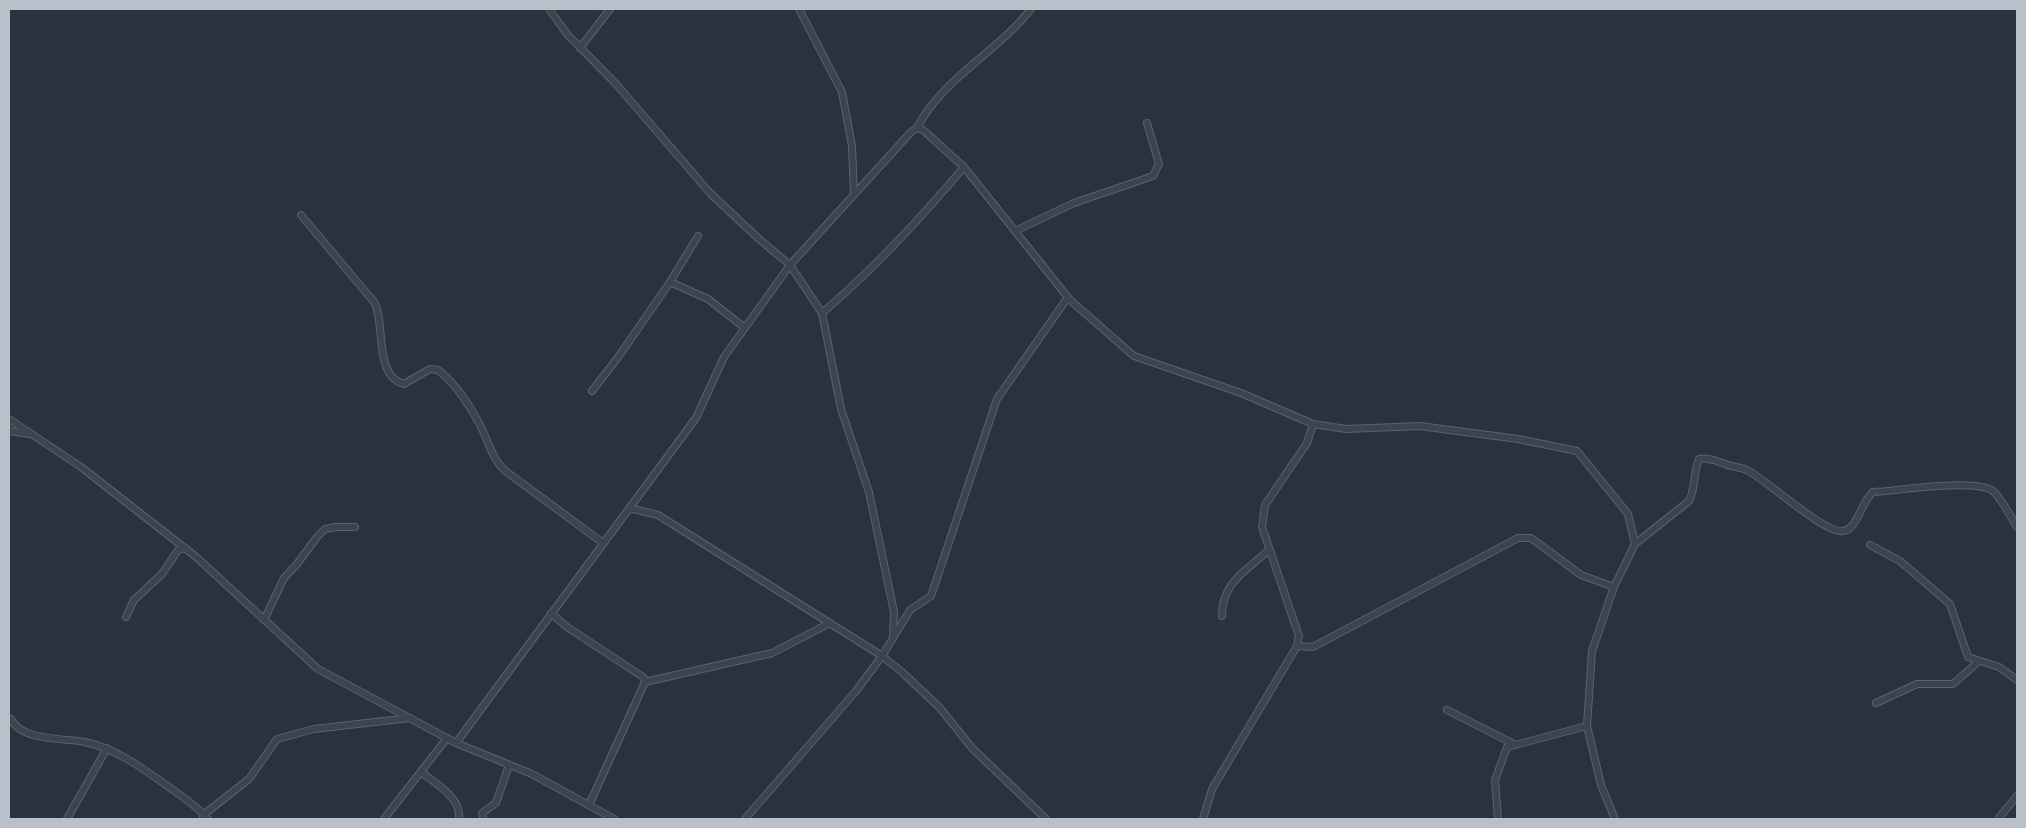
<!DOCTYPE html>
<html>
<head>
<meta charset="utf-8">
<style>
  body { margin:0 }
  #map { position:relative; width:2026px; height:828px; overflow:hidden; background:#28333f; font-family:Montserrat,sans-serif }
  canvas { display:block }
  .frame { position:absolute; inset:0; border:10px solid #b8c0ca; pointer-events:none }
</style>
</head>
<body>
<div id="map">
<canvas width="2026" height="828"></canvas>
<div class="frame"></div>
</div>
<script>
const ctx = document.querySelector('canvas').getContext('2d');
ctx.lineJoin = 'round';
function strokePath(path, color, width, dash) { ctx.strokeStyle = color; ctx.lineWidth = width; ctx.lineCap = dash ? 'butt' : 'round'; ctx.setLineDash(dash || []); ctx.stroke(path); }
const minor = new Path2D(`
  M549,9L567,34L617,85L710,193L759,239L790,265L822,313L841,409L869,492L894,612L893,637
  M799,9L842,92L852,146L854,194
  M580,48L610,9
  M917,128C942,79 997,52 1031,9
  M301,215L374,302C386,322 373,376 404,384L430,369L438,370C455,383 470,406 480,425C488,440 492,458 504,470L603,543
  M1015,231L1074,203L1153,176L1159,164L1147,123
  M698,236L670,282L708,299L745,328
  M822,313C874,269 920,219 964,167
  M592,391L619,356L670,282
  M9,419L81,467L195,556L318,669L456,743L532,774L614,819
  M9,431L30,434
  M629,508L658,515L882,656L902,672L940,708L972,748L1046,819
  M1635,544L1689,501C1696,487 1693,473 1699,459C1708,457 1716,461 1725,464C1732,467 1740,467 1747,470C1767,480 1825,535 1844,531C1858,528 1862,500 1873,492C1898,491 1976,478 1993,491C2001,498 2011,517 2017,527
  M1870,545L1900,561L1950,604L1968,657L1999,667L2017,680
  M551,613L567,627L643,677L645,682
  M1222,616C1222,582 1246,571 1269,550
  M126,617L134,600L162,574L178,550L185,548
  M264,620L284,578L297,564L317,537L325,529L336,527H355
  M1297,646L1313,647L1518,538H1531L1581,575L1614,587
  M1876,703L1917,684H1953L1979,661
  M1447,710L1516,745
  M11,719C21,741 64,738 85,742C116,749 141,767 166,785C181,796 196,805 208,819
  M456,743L696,418L724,357L790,265L911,132L917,128L923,130L964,167L1070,300L1134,356L1241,393L1313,424L1346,429L1420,426L1518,439L1577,451L1628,514L1635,544L1614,587L1592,651L1587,726L1601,785L1615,819
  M421,772C435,783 462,798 459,819
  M589,805L645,682L772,653L830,623
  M67,819L107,748
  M202,819L207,812L249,779L277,739L314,729L410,718
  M384,819L447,738
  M483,819L482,813L496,803L509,765
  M745,819L856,691L882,656L910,610L931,596L997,399L1068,297
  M1203,819L1212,789L1297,646L1299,636L1262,527L1265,505L1307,443L1313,424
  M1498,819L1495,780L1507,747L1587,726
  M1998,819L2017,796`);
strokePath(minor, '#5a636d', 8);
strokePath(minor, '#3c454f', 6);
</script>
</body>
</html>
